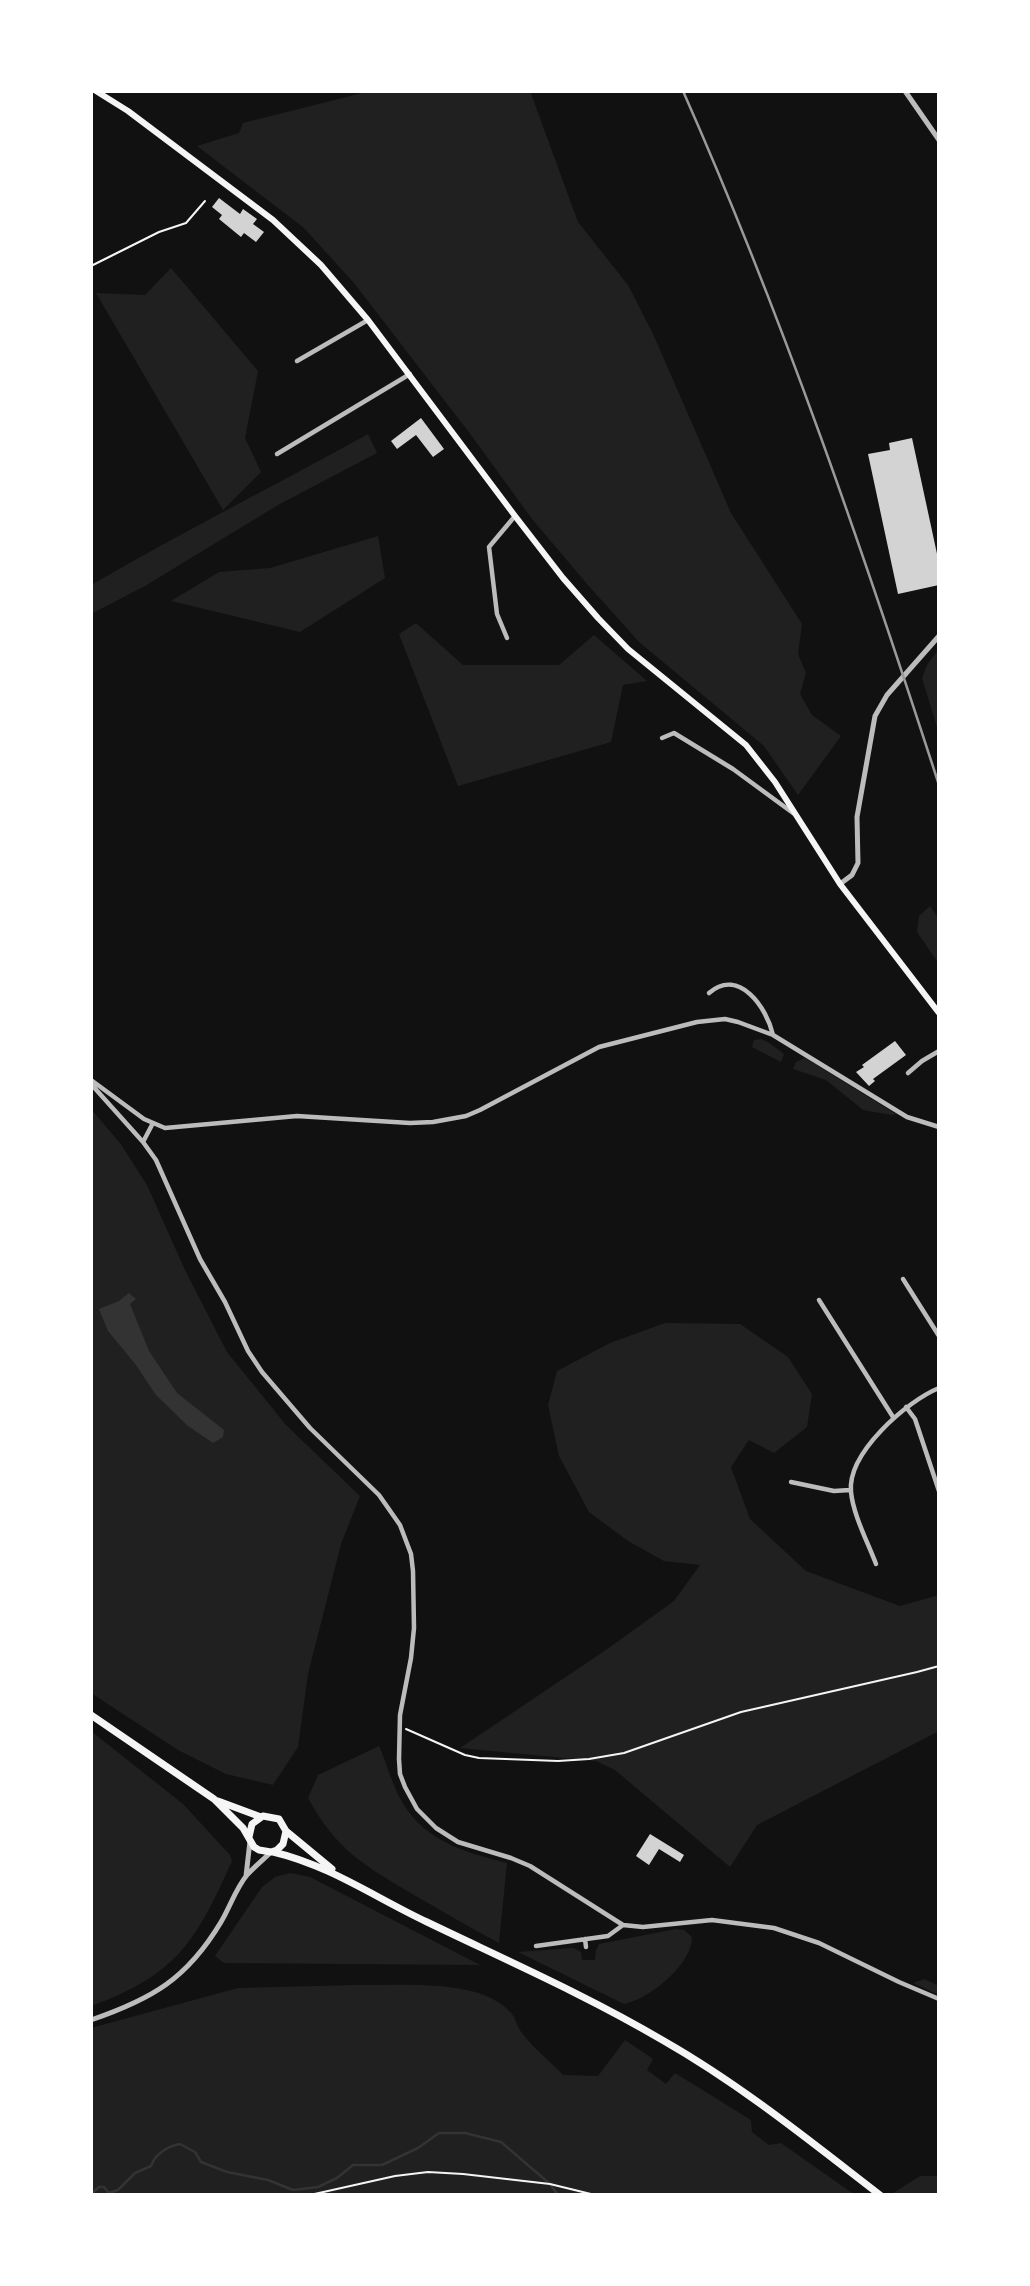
<!DOCTYPE html>
<html>
<head>
<meta charset="utf-8">
<style>
  body { margin:0 }
  #map { position:relative; width:1030px; height:2286px; overflow:hidden; background:#111; font-family:Montserrat,sans-serif }
  canvas { display:block }
  .frame { position:absolute; inset:0; border:93px solid #fff; pointer-events:none }
</style>
</head>
<body>
<div id="map">
<canvas width="1030" height="2286"></canvas>
<div class="frame"></div>
</div>
<script>
const ctx = document.querySelector('canvas').getContext('2d');
ctx.lineJoin = 'round';
function fill(path, color) { ctx.fillStyle = color; ctx.fill(path, 'evenodd'); }
function strokePath(path, color, width, dash) { ctx.strokeStyle = color; ctx.lineWidth = width; ctx.lineCap = dash ? 'butt' : 'round'; ctx.setLineDash(dash || []); ctx.stroke(path); }
fill(new Path2D(`
  M370,91H530L578,222L628,285L654,336L731,513L802,624L798,654L806,673L800,694L812,715L841,736L798,795L764,746L639,642L587,584L532,519L471,435L354,283L304,228L197,146L239,133L243,123Z
  M171,268L258,371L245,438L261,472L223,510L96,293L145,295Z
  M368,434L377,453L278,505L145,586L91,614V585C182,532 276,485 368,434Z
  M378,536L385,578L300,632L171,601L219,572L270,568Z
  M416,623L463,665H559L594,635L647,681L623,685L611,742L458,786L399,634Z
  M939,649V734L922,678L927,665Z
  M930,906L939,919V964L917,932L919,916Z
  M761,1039L768,1042L784,1054L781,1062L752,1047L754,1040Z
  M805,1058L896,1114L891,1115L863,1110L826,1080L793,1069L796,1062Z
  M91,1109L120,1143L147,1185L185,1270L227,1352L286,1425L360,1496L341,1544L308,1674L298,1747L273,1785L226,1774L178,1750L91,1693Z
  M665,1323L740,1324L788,1357L812,1394L807,1427L774,1453L749,1440L731,1467L750,1519L806,1571L900,1606L939,1595V1731L757,1825L730,1867L615,1770L596,1761L460,1748L603,1652L674,1601L700,1565L664,1561L628,1541L589,1512L559,1456L548,1405L557,1371L610,1343Z
  M91,1731L183,1804L230,1855L232,1861C196,1941 177,1975 91,2006Z
  M379,1746C388,1766 394,1793 408,1811C431,1843 471,1854 507,1863L499,1943C470,1928 443,1911 414,1895C364,1865 337,1851 308,1798L318,1775Z
  M290,1873L310,1877L480,1965L224,1963L215,1956L262,1887L275,1877Z
  M676,1929L684,1930L692,1937C692,1965 649,1999 624,2004L518,1952L573,1948L581,1952L582,1960H595L596,1950L599,1944Z
  M924,1979L939,1986V1995L913,1983Z
  M357,1985C400,1986 482,1977 512,2014C516,2019 517,2027 522,2033C533,2048 550,2061 563,2075L598,2076L625,2040L653,2059L647,2070L666,2084L675,2073L751,2120L752,2132L769,2145L781,2143L855,2195H91V2028L238,1988Z
  M920,2176H939V2195H890Z`), '#202020');
fill(new Path2D(`
  M129,1293L136,1299L130,1304L149,1351L177,1393L224,1430L223,1437L213,1443L188,1426L156,1395L136,1365L108,1331L99,1309L119,1301Z`), '#333');
strokePath(new Path2D(`
  M91,2194L99,2187H104L109,2193L118,2190L135,2173L151,2166C155,2154 168,2146 180,2144L195,2152L201,2162L227,2172L268,2180L293,2190L318,2187L337,2178L353,2165H382L418,2148L439,2133H465L501,2142L550,2184L558,2195`), '#333', 2.5);
fill(new Path2D(`
  M219,198L240,214L243,209L257,219L253,224L264,232L256,242L244,233L241,237L219,219L222,215L212,207Z
  M421,418L444,449L433,457L416,435L397,449L391,441Z
  M912,438L939,563V585L898,594L868,454L890,450L889,443Z
  M895,1041L906,1055L873,1079L875,1081L869,1086L856,1072L864,1067L862,1065Z
  M650,1834L684,1855L680,1862L659,1849L649,1865L636,1856Z`), '#d3d3d3');
strokePath(new Path2D(`
  M91,266L159,232L186,223L205,201
  M406,1729L465,1755L479,1758L558,1761L589,1759L624,1753L741,1712L917,1672L939,1666
  M310,2195L395,2176L428,2172L463,2174L550,2184L595,2195`), '#f5f5f5', 2);
strokePath(new Path2D(`
  M297,361L368,320
  M277,454L410,374
  M507,638L497,614L489,547L515,516
  M662,738L674,733L733,769L793,813
  M709,993C739,967 767,1008 773,1035
  M908,1073L922,1061L939,1051
  M91,1080L144,1119L165,1128L297,1116L410,1123L433,1122L466,1116L480,1110L599,1047L697,1022L725,1019L738,1022L773,1035L907,1117L939,1127
  M91,1084L143,1142L156,1160L200,1259L225,1302L248,1351L262,1372L310,1428L379,1495L400,1525L411,1554L413,1571L414,1628L411,1658L400,1715L399,1759L400,1774L405,1787L417,1809L436,1828L458,1842L511,1858L530,1866L623,1925L643,1927L712,1920L774,1928L819,1943L899,1982L939,1999
  M143,1142L153,1123
  M903,1279L939,1336
  M819,1300L893,1417
  M906,1407L915,1419L939,1491
  M791,1482L834,1491L850,1490
  M876,1564C868,1543 853,1514 851,1492C847,1453 907,1401 939,1388
  M585,1939L586,1947
  M536,1946L608,1936L623,1925`), '#bcbcbc', 4.5);
strokePath(new Path2D(`
  M905,91L939,140
  M840,884L852,875L858,863L857,817L875,716L887,695L939,636
  M246,1876L250,1841
  M91,2020C152,1999 187,1979 221,1922C230,1907 236,1888 247,1875C254,1867 263,1860 271,1852`), '#bcbcbc', 5);
strokePath(new Path2D(`
  M96,91L128,111L273,220L321,265L368,320L515,516L563,578L598,618L628,649L746,745L775,782L840,884L939,1013`), '#f5f5f5', 6);
strokePath(new Path2D(`
  M91,1715L214,1799L243,1828L254,1847L259,1850L271,1852L277,1850L283,1844L286,1831L279,1819L263,1816L252,1824L249,1837
  M218,1801L261,1817
  M286,1831L332,1869
  M273,1852C329,1865 376,1898 427,1922C506,1960 588,1996 664,2041C741,2085 810,2141 880,2195`), '#f5f5f5', 7);
strokePath(new Path2D(`
  M683,91C783,317 863,551 939,785`), '#9a9a9a', 2.5);
</script>
</body>
</html>
